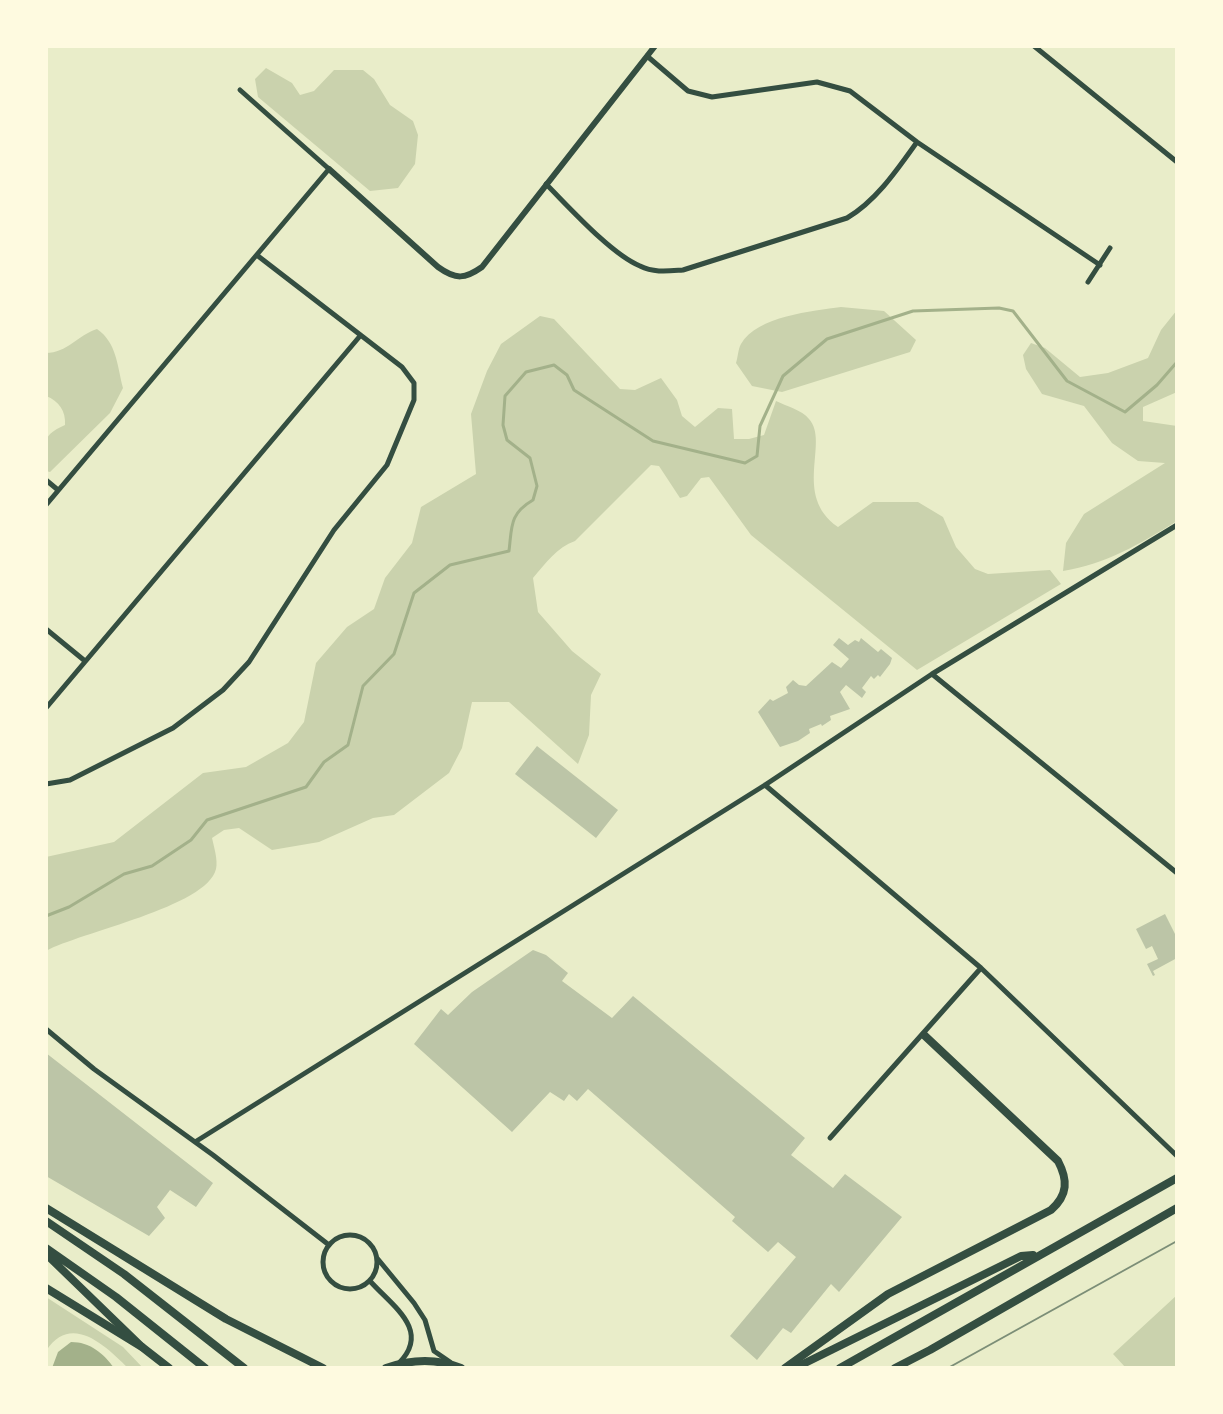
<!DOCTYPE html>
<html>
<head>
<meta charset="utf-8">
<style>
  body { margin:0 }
  #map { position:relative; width:1223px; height:1414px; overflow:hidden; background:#e9edc9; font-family:"Archivo Narrow",sans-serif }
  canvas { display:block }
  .frame { position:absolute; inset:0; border:48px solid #fefae0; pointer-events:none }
</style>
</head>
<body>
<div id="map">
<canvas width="1223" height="1414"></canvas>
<div class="frame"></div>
</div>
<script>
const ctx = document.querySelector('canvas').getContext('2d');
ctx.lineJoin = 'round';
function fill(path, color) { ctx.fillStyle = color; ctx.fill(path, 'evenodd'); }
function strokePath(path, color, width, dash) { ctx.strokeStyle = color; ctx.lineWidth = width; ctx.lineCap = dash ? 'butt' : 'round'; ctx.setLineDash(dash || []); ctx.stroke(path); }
fill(new Path2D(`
  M266,68L292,83L300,95L314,91L334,70H363L374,79L390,105L413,121L418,135L415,164L398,188L370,191L258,97L255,79Z
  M841,307L884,311L916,340L910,352L782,392L752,386L736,363C738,357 738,349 741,344C757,316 813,311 841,307Z
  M1177,310V392L1143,407V421L1177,426V521C1140,544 1106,564 1063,571L1066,543L1084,514L1165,463L1138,461L1112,443L1084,406L1042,394L1026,369L1023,355L1031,343L1045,348L1080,377L1108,373L1148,358L1161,330Z
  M540,316L554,319L620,389L635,390L661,378L677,400L682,416L695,427L718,408L732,409L734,439H749L764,435L776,401C786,406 802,410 809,419C830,442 792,495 838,527L873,502H918L943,517L956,547L975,569L988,574L1050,570L1061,584L917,670L751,535L709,477L701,478L687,496L680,498L659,466L651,465L575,541C557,547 546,563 533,578L538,612L572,651L601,674L591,695L589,735L578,764L509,702H472L462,748L449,773L394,815L373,818L319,842L272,850L239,828L224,830L212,838C214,847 218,860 216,869C207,907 80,932 46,951V857L114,842L203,773L246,767L288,743L304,722L316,663L347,627L374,609L385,578L412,543L421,507L476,474L471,414L487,371L501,344Z
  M97,329C117,343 117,365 123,388L110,413L50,472L46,471C46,445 38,437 65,425C66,411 59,401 46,396V353C67,353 78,335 97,329Z
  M1177,1295V1368H1126L1113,1354Z
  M46,1297L123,1347L143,1368H128C106,1346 71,1312 46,1351Z`), '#cad2ad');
fill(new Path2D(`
  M71,1342C90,1342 103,1353 114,1368H52L58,1352Z`), '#a3b18a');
strokePath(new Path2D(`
  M46,916L69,907L124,874L152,866L191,840L207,820L306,787L324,762L348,745L363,686L394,654L414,593L450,565L509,551C512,527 509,514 533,500L537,486L530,458L507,440L503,425L505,396L526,372L554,365L567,375L574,390L653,441L745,463L757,456L760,426L783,376L827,339L913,311L999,308L1013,311L1067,381L1125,412L1157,385L1177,362`), '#a3b18a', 3);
fill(new Path2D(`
  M839,638L848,645L855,640L859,642L861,638L878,652L881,649L892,658L890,664L880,677L878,675L874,679L871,676L862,688L866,692L862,698L846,685L840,692L850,709L830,716L831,720L822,726L821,724L809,729L810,733L798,741L780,747L758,712L770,699L773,701L788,693L786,687L793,680L799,685L806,686L832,662L841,668L849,659L833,645Z
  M537,746L618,810L596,838L515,774Z
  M1165,914L1177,938V958L1153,971L1155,975L1153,976L1147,964L1158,959L1152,946L1146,949L1136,929Z
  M533,950L546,955L568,973L562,981L612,1018L633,996L805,1138L791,1155L833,1188L845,1174L902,1217L839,1292L831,1284L791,1333L783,1328L757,1360L730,1336L796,1257L778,1242L768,1252L732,1221L735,1217L588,1089L577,1101L569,1094L564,1101L550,1092L512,1132L414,1044L441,1009L448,1015L472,992Z
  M46,1053L213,1183L196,1207L170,1190L157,1207L165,1218L149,1236L46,1176Z`), '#bcc5a7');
strokePath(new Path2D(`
  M1034,46L1177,162
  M647,56L688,91L712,97L817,82L850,91L917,142L1100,265
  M546,184C569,207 611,254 640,266C654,273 668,271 683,270L847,218C876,201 897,170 917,142
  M1088,282L1110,248
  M46,480L58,490
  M46,505L329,169L240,90
  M46,629L85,661
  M932,674L1177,873
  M46,708L360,336
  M46,784L70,780L173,728L223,690L249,662L334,530L387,465L414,400V383L402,367L258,256
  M765,785L981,968L1177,1156
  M46,1029L94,1069L213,1155L329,1245
  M830,1138L981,968
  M195,1142L765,785L932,674L1177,525
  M323 1262a27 27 0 1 1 54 0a27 27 0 1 1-54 0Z
  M377,1258L414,1303L425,1320L434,1351L450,1362
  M370,1281C391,1305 432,1330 399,1363`), '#344e41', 5);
strokePath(new Path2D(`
  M329,169L438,267C456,280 465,279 482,267L655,46`), '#344e41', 6);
strokePath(new Path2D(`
  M46,1288L142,1347L169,1368
  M386,1368C412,1359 436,1358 461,1368
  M785,1368L888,1294L1051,1210C1068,1195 1068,1180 1058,1161L924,1035`), '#344e41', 8);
strokePath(new Path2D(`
  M46,1208L226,1319L323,1368
  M46,1221L124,1274L244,1368
  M46,1248L116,1297L205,1368
  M46,1254L142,1347
  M795,1368L1021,1256L1033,1255
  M840,1368L1177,1178
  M895,1368L930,1350L1177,1208`), '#344e41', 8);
strokePath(new Path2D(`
  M948,1368L1177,1241`), '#7c8e77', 2);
</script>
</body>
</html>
